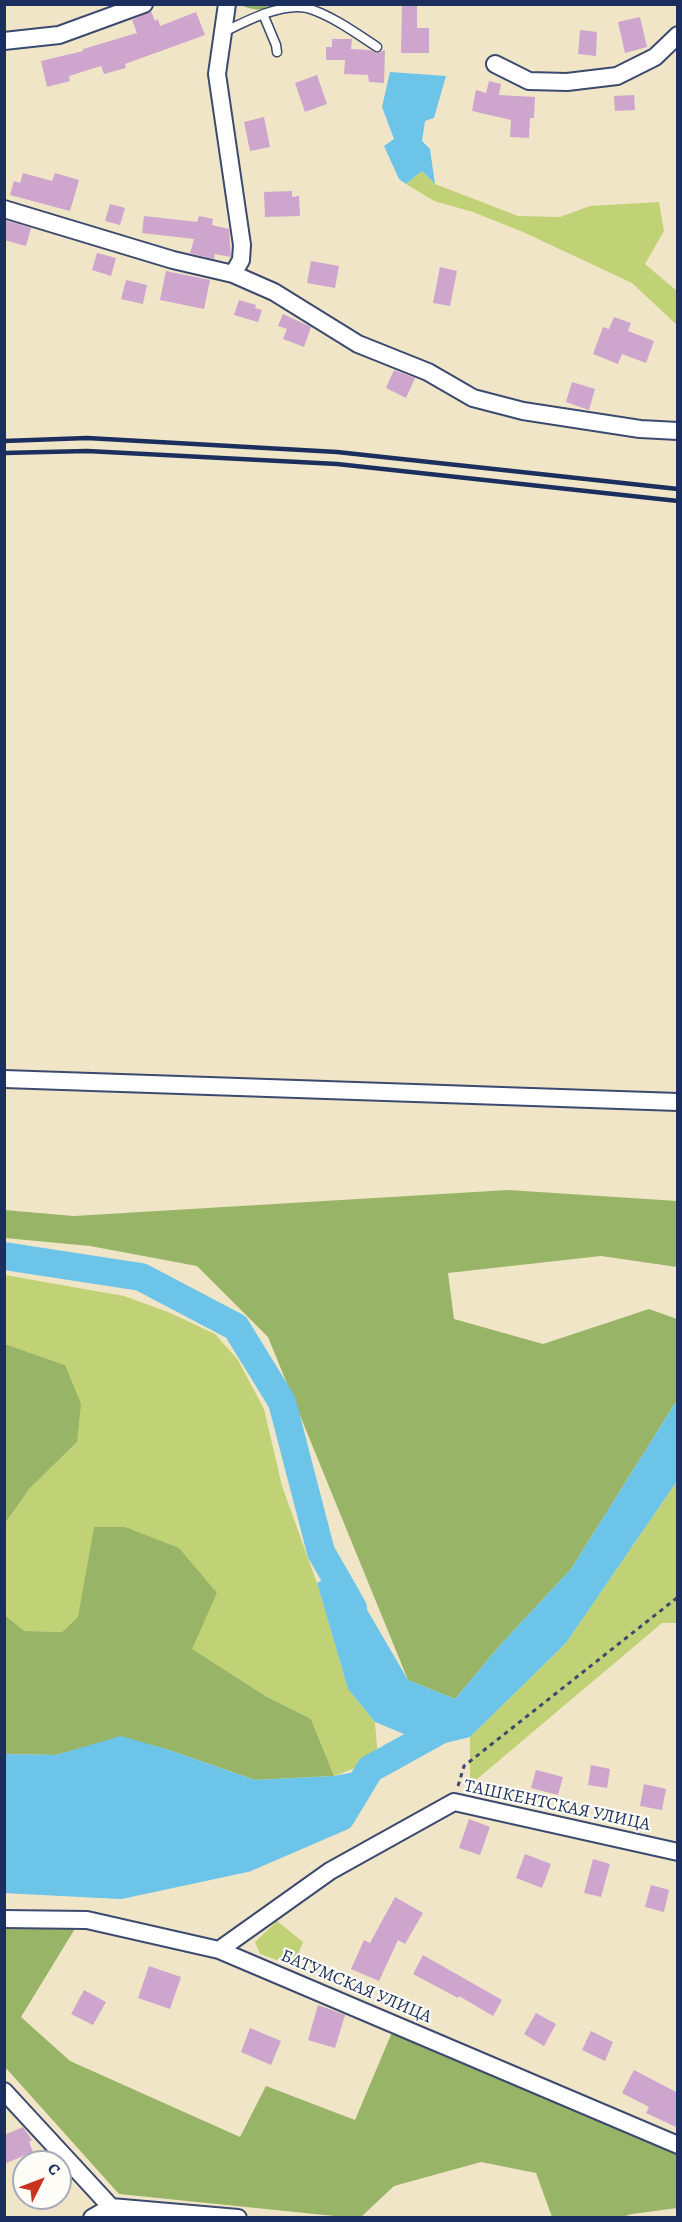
<!DOCTYPE html>
<html>
<head>
<meta charset="utf-8">
<style>
  body { margin:0 }
  #map { position:relative; width:682px; height:2222px; overflow:hidden; background:#f1e5c8; font-family:Alegreya,serif }
  canvas { display:block }
  .frame { position:absolute; inset:0; border:6px solid #1b2f5e; pointer-events:none }
  .north { position:absolute; left:12px; top:2150px; width:60px; height:60px; box-sizing:border-box; background:#fdfcf7; border:2px solid #a3aaba; border-radius:50%; rotate:48deg; font-size:16px; font-weight:700; line-height:24px; text-align:center; color:#1b2f5e }
  .north::after { content:''; display:block; margin:auto; width:21px; height:27px; background:#c8321e; clip-path:polygon(50% 0,100% 100%,50% 72%,0 100%) }
</style>
</head>
<body>
<div id="map">
<canvas width="682" height="2222"></canvas>
<div class="frame"></div>
<div class="north">С</div>
</div>
<script>
const ctx = document.querySelector('canvas').getContext('2d');
ctx.lineJoin = 'round';
function fill(path, color) { ctx.fillStyle = color; ctx.fill(path, 'evenodd'); }
function strokePath(path, color, width, dash) { ctx.strokeStyle = color; ctx.lineWidth = width; ctx.lineCap = dash ? 'butt' : 'round'; ctx.setLineDash(dash || []); ctx.stroke(path); }
function write(font, color, halo, rows, align = 'center') {
  ctx.font = font + ' Alegreya,serif'; ctx.lineWidth = 4.5; ctx.setLineDash([]); ctx.textBaseline = 'middle'; ctx.strokeStyle = halo; ctx.fillStyle = color; for (const [text, x, y, turn = 0] of rows) {
    ctx.save(); ctx.translate(x, y); ctx.rotate((+turn || 0) * Math.PI / 180); ctx.textAlign = isNaN(turn) ? turn : align; if (halo) ctx.strokeText(text, 0, 0); ctx.fillText(text, 0, 0); ctx.restore();
  }
}
fill(new Path2D(`
  M422,171L435,184L518,216L560,217L590,206L659,202L664,231L645,264L677,291V325L632,283L523,232L473,212L434,201L406,184Z
  M5,1275L124,1296L168,1312L215,1334L238,1360L264,1409L282,1486L317,1583L348,1689L375,1722L378,1759L334,1776L311,1719L267,1697L191,1649L217,1593L94,1527L79,1617L62,1632L23,1631L5,1614V1523L30,1488L77,1442L65,1365L5,1344Z
  M677,1481V1623H662L470,1785V1737L566,1643Z
  M277,1921L303,1942L293,1966L260,1954L255,1942Z`), '#c0d275');
fill(new Path2D(`
  M241,5H296C277,8 259,14 241,5Z
  M508,1190L677,1201V1267L601,1256L448,1273L454,1319L543,1344L649,1309L677,1319V1400L571,1569L502,1643L455,1699L408,1680L268,1337L197,1266L90,1246L5,1238L4,1210L74,1216Z
  M5,1344L65,1365L81,1404L77,1442L30,1488L5,1523Z
  M94,1527H125L179,1548L217,1593L192,1649L267,1697L311,1719L334,1776L255,1780L169,1750L121,1737L56,1755L5,1754L4,1614L24,1631L62,1632L78,1617Z
  M76,1927L21,2017L70,2061L240,2137L266,2086L355,2120L393,2030L677,2152V2208L632,2214L622,2217H552L536,2173L481,2162L394,2186L361,2217H344L119,2194L5,2067L4,1928Z`), '#98b466');
fill(new Path2D(`
  M390,72L446,76L434,118L425,121L422,141L430,149L435,184L422,171L406,184L399,179L384,146L394,139L382,107Z
  M677,1400V1481L566,1643L470,1737L433,1746L375,1722L348,1689L317,1583L344,1570L408,1680L455,1699L502,1643L571,1569Z
  M121,1736L169,1750L255,1780L334,1776L370,1769L341,1817L246,1858L120,1885L5,1879V1754L56,1755Z`), '#6cc4e9');
strokePath(new Path2D(`
  M4,1256L141,1277L236,1327L282,1402L321,1552L353,1608
  M4,1879L120,1885L246,1858L341,1817L370,1769L453,1723`), '#6cc4e9', 28);
fill(new Path2D(`
  M402,4H417V28H429V53H401Z
  M151,11L155,21L158,19L160,26L196,12L205,35L125,64L126,68L104,74L101,66L69,76L70,81L47,87L41,61L83,51V49L137,33L132,20Z
  M640,17L647,47L625,53L618,22Z
  M580,30L597,32L596,56L578,54Z
  M332,39H352L351,49L369,50L377,53L385,50L384,83L369,82L368,75L344,74L345,60H326V47H332Z
  M317,75L327,104L305,112L295,83Z
  M489,81L501,84L499,95L535,97L534,118H530L529,138L510,137L511,120L472,111L476,90L486,93Z
  M634,95L635,110L615,111L614,96Z
  M264,117L270,147L250,151L244,122Z
  M23,173L52,181L55,173L79,180L70,211L10,195L14,181L20,183Z
  M292,191V197L299,196L300,216L265,217L264,192Z
  M110,204L125,208L120,225L105,221Z
  M144,216L197,222L199,216L213,219L212,225L229,229L231,257L215,254L214,259L190,253L194,239L142,233Z
  M4,220L31,228L26,246L4,240Z
  M97,253L116,258L111,276L92,270Z
  M311,261L339,266L335,288L307,283Z
  M440,267L457,271L450,306L433,303Z
  M166,271L210,280L204,309L160,300Z
  M126,280L147,285L143,304L121,299Z
  M239,300L256,305L255,308L262,310L258,322L234,315Z
  M283,314L311,327L304,347L283,339L287,329L278,326Z
  M614,317L631,323L628,331L654,341L646,363L622,354L618,364L593,354L603,327L609,329Z
  M394,370L415,378L406,398L386,388Z
  M572,382L595,389L589,410L566,402Z
  M591,1765L610,1769L607,1788L588,1785Z
  M536,1770L563,1777L558,1795L531,1788Z
  M644,1784L666,1789L662,1810L640,1806Z
  M469,1819L490,1827L480,1855L459,1848Z
  M525,1854L551,1864L542,1888L516,1878Z
  M593,1859L610,1864L601,1897L584,1893Z
  M651,1885L669,1890L664,1912L645,1907Z
  M395,1897L423,1913L405,1944L398,1940L379,1981L351,1969L364,1940L370,1943Z
  M423,1955L502,2000L493,2016L459,1996L458,1998L413,1974Z
  M149,1966L181,1977L170,2009L138,1998Z
  M84,1990L106,2002L93,2025L71,2014Z
  M318,2005L345,2015L335,2048L308,2040Z
  M536,2013L556,2024L544,2046L524,2034Z
  M250,2028L281,2041L271,2065L241,2052Z
  M591,2031L613,2042L605,2061L582,2050Z
  M634,2070L678,2093V2128L646,2113L649,2107L622,2093Z
  M23,2127L32,2140L29,2142L33,2152L4,2164V2135Z`), '#cda5cd');
const service = new Path2D(`
  M263,14L276,45L277,52
  M222,33C244,22 282,2 307,8C331,15 356,33 377,47`);
const minor = new Path2D(`
  M227,4L217,74L242,245L241,260L233,274
  M4,41L59,35L144,4
  M495,64L529,81L567,82L617,76L655,57L678,35
  M4,209L173,260L233,274L274,292L358,344L428,372L473,398L523,411L640,429L678,431
  M4,1079L678,1102
  M4,1919L87,1920L219,1950L678,2145
  M219,1950L330,1871L454,1802L678,1852
  M4,2091L111,2207L117,2218
  M111,2207L238,2218
  M92,2218L111,2207`);
strokePath(service, '#3b4a6e', 11);
strokePath(minor, '#3b4a6e', 20);
strokePath(new Path2D(`
  M458,1786L464,1766L678,1597`), '#3b4a6e', 3, [4.5, 4.5]);
strokePath(service, '#fff', 8);
strokePath(minor, '#fff', 16);
strokePath(new Path2D(`
  M4,441L87,438L337,452L678,489
  M4,453L87,451L337,464L678,501`), '#1b2f5e', 4.5);
write('18px', '#1b2f5e', '#fdfcf7', [
  ["ТАШКЕНТСКАЯ УЛИЦА",557,1806,12],
  ["БАТУМСКАЯ УЛИЦА",356,1987,23]
]);
</script>
</body>
</html>
